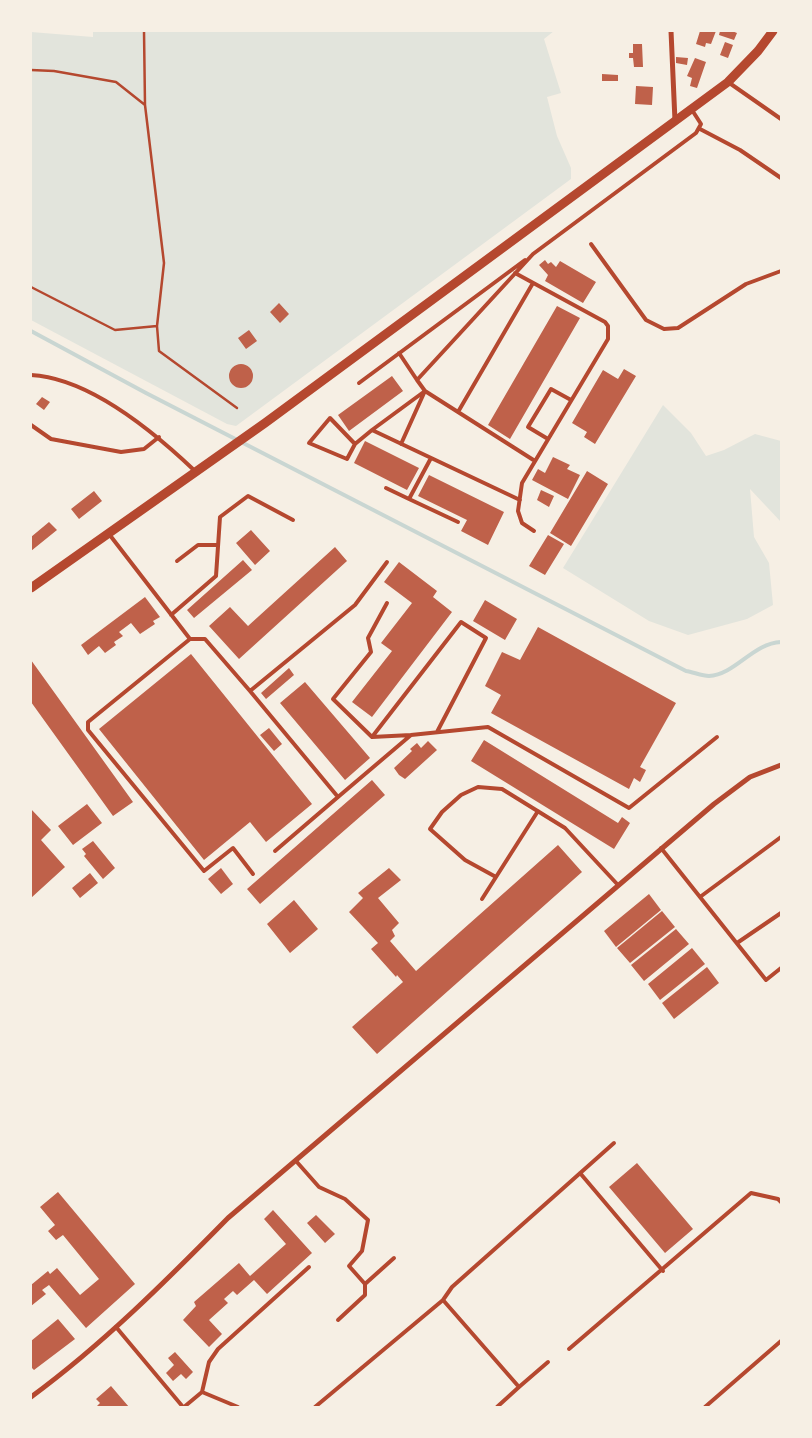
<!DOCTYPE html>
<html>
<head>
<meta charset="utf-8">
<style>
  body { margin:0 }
  #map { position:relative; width:812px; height:1438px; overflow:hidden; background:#f6efe4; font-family:"Noto Sans",sans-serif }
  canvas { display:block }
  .frame { position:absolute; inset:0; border:32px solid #f6efe4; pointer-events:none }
</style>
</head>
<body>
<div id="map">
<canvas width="812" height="1438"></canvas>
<div class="frame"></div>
</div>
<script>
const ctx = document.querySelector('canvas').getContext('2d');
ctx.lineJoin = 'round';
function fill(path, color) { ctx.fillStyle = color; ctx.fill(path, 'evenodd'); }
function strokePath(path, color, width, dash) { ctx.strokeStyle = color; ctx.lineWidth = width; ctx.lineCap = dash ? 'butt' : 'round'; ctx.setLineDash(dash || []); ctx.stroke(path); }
fill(new Path2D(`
  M93,31H554L544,39L561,93L547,97L557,136L571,168V179L236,426L227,424L31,320V32L93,37Z
  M663,405L691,433L706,456L724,450L755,434L781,441V522L750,489L754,537L769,563L773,605L747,619L688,635L649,621L563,568Z`), '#e2e4dc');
strokePath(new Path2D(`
  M31,331L146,393L686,671C693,672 702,676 709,676C735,675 753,643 781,642`), '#c9d6d2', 4);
fill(new Path2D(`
  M700,31H716L711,44L706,43L705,47L696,44Z
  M720,31H732L737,33L734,40L719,35Z
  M725,42L733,45L728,58L720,55Z
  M633,44H642L643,67H634L633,58H629V53H633Z
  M676,57L688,58L687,65L676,63Z
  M695,58L706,62L697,88L690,86L692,78L687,76Z
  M602,74L618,75V81H602Z
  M636,86L653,87L652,105L635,104Z
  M545,260L548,264L551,262L556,267L560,261L596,282L583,303L545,281L548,275L539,265Z
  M279,303L289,314L280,323L270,312Z
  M557,306L580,318L510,439L488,425Z
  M249,330L257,341L246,349L238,338Z
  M229 376a12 12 0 1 1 24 0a12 12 0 1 1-24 0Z
  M624,369L636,376L595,444L584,437L587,432L572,423L603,370L618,379Z
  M392,376L403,391L349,431L338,415Z
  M42,397L50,402L44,410L36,404Z
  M365,441L419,468L407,490L354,463Z
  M553,457L570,465L567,469L580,475L568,499L532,480L538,469L545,473Z
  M587,471L608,484L571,546L550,533Z
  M429,475L504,512L488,545L461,531L467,520L418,496Z
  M541,490L554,496L549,507L537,500Z
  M94,491L102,501L79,519L71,509Z
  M49,522L57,530L31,551V537Z
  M251,530L270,551L255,565L236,543Z
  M548,535L564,544L545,575L529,566Z
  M335,547L347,561L239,659L209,626L230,607L248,626Z
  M243,560L252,570L194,618L187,610Z
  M399,562L437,591L433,597L452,612L372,717L352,702L392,651L381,643L412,603L384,582Z
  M145,597L160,617L153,621L155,624L140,634L131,623L119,632L123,636L114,642L116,645L105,653L99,646L88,655L81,645Z
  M485,600L517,619L505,640L473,621Z
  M538,627L676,703L640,767L646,770L640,782L634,778L629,789L491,713L501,695L485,686L502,652L520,660Z
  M191,654L312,804L266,842L250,822L204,860L99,729Z
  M31,660L133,802L113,816L31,702Z
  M289,668L294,675L266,699L261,693Z
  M305,682L370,758L345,780L280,703Z
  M269,728L282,744L274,751L260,735Z
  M484,740L618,823L622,817L630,823L614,849L471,761Z
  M428,741L437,750L405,779L399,775L394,768L412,751L410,749L417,743L421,748Z
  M372,780L385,795L260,904L247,889Z
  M87,804L102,823L73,845L58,826Z
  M31,809L51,830L41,840L65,867L31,898Z
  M93,841L115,868L103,879L84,856L86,854L82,849Z
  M558,845L582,872L377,1054L352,1027L403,982L397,975L396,977L371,949L378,943L349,912L363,898L358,893L389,868L401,880L378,898L399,923L392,930L395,936L390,941L416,971Z
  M221,868L233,884L221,894L208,879Z
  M90,873L98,883L80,898L72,888Z
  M649,894L661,910L616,947L604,931Z
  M294,900L318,929L290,953L267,924Z
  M662,911L675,927L630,963L617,948Z
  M676,929L689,944L644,981L631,965Z
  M692,948L705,964L660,1000L648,984Z
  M707,967L719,983L674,1019L662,1003Z
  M637,1163L693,1229L665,1253L609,1187Z
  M58,1192L135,1284L86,1328L49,1285L42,1290L46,1294L31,1306V1285L48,1271L50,1274L57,1268L80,1295L99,1279L63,1235L56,1240L48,1231L55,1225L40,1207Z
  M273,1210L312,1253L267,1294L254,1280L237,1295L233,1291L224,1299L228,1303L209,1320L222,1334L209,1347L183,1320L196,1306L194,1302L239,1263L250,1276L286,1244L264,1219Z
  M316,1215L335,1234L325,1243L307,1223Z
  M58,1319L75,1339L34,1370L31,1367V1341Z
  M175,1352L193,1372L186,1379L181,1374L173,1381L166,1373L174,1365L168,1358Z
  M111,1386L129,1407H96L100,1403L96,1399Z`), '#bf614a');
strokePath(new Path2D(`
  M144,31L145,105L164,263L157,326L159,351L237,408
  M31,70L54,71L116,82L145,105
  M31,287L115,330L157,326`), '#b5482f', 2.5);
strokePath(new Path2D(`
  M728,82L781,119
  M700,129L740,150L781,178
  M591,244L646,320L664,329L678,328L746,284L781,271
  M515,273L605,322L608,326V339L522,483L518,511L522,523L534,531
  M399,353L417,380
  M31,375C89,378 154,432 195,471
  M359,383L525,260
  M425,391L372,430L520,500
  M458,412L533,283
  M31,425L51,439L121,452L144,449L159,437
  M548,439L528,427L551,389L571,400
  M355,444L330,418L309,443L347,459L355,444L372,430
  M401,444L424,393
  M431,458L409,499L458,522
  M535,461L425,391L417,380L533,254L696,133L701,124L692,110
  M386,488L409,499
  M109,534L190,639L88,722V730L204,871L233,848L253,874
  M177,561L198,545H218
  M387,603L368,638L371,652L333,699L372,737L461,622L486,638L437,732
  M171,615L216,576L220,517L248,496L293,520
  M190,639H205L250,691L355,605L387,562
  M250,691L338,797L275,851
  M372,737L411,735
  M338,797L411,735L488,727L629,808L717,737
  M661,848L766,980L781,968
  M496,877L465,860L430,829L442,812L461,795L478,787L502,789L565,828L618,885
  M700,897L781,837
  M482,899L538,811
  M737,943L781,913
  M296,1161L319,1187L345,1199L368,1220L362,1251L349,1266L365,1284L394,1258
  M580,1173L663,1271
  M443,1300L452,1287L614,1143
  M338,1320L365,1295V1284
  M116,1327L183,1407
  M569,1349L751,1193L778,1199L781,1202
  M184,1407L202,1392
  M238,1407L202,1392L209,1362L218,1349L309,1267
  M315,1407L443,1300L519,1387L548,1362
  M497,1407L519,1387
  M705,1407L781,1341`), '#b5482f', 4);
strokePath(new Path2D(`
  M671,31L675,121
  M31,1397C103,1344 166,1281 228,1218L714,804L750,777L781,765`), '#b5482f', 5);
strokePath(new Path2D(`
  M31,588L265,423L728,82L758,51L773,31`), '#b5482f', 9);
</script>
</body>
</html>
